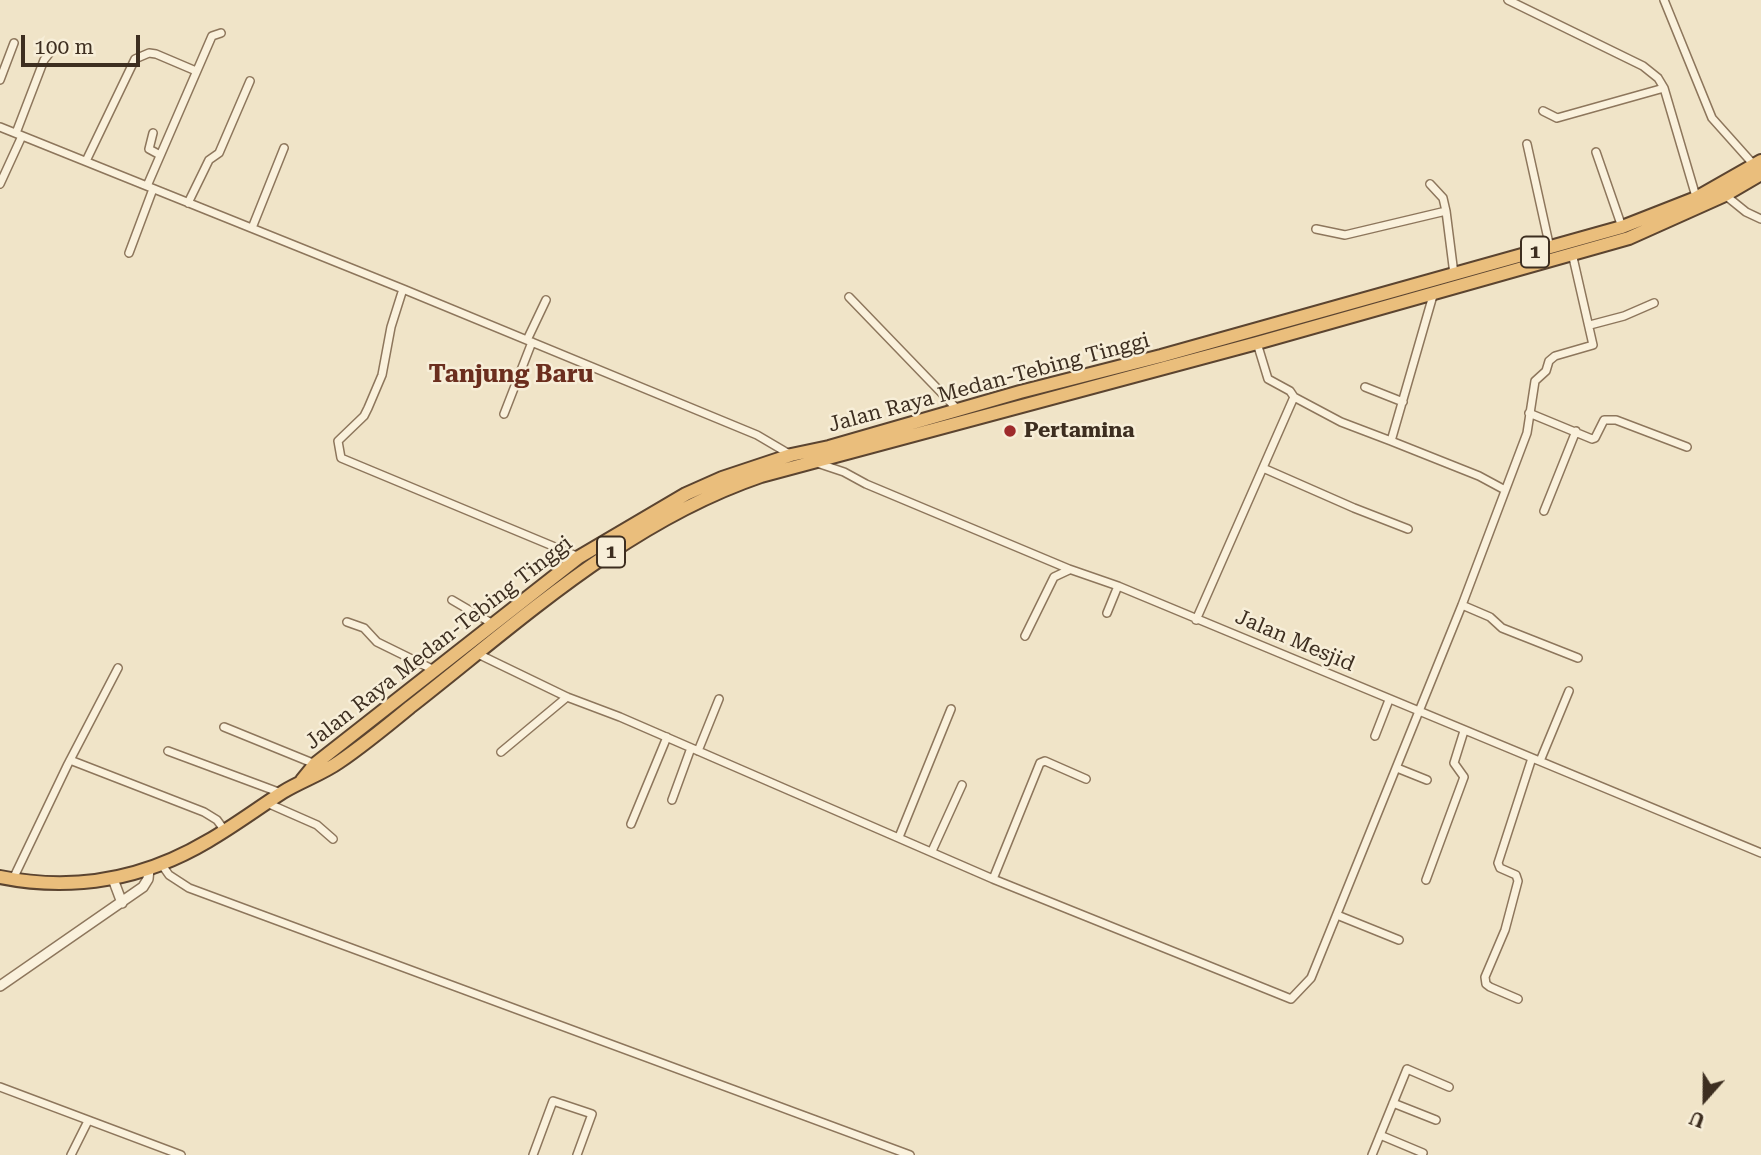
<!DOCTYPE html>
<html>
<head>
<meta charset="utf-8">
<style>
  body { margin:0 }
  #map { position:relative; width:1761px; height:1155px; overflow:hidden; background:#f0e4c8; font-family:"Roboto Serif",serif }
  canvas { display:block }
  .north { position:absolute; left:1670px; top:1064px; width:70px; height:70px; -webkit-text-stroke:5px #f7eed8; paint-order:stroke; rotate:201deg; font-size:19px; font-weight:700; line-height:28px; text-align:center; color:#3d2e20 }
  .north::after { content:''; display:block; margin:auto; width:24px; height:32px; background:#3d2e20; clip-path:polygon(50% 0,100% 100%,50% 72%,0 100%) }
  .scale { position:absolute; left:21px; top:35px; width:119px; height:32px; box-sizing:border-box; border:4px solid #3d2e20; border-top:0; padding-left:9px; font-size:21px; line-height:24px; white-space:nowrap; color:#3d2e20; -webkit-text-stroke:5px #f7eed8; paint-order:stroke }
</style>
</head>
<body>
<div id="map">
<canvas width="1761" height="1155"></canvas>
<div class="north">U</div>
<div class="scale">100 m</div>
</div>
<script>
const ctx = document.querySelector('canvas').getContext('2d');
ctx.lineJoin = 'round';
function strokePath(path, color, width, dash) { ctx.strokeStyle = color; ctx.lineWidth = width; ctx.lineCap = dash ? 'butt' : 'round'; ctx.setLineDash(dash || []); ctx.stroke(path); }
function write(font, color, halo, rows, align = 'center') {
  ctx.font = font + ' "Roboto Serif",serif'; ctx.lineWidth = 5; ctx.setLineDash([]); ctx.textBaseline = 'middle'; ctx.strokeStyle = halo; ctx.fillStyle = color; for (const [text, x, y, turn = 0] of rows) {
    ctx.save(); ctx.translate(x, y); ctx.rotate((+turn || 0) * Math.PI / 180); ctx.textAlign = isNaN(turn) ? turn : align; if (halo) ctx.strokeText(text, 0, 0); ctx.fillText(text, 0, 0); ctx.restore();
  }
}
const minor = new Path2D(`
  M1508,0L1643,66L1658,78L1664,88L1697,200
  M1664,0L1712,118L1754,165
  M0,80L14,43
  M1543,111L1557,118L1664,88
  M0,127L403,289L757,435L791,455
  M16,133L44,60L52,50
  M153,133L149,149L160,155
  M1527,144L1550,248
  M1596,152L1622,227
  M86,161L135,59L149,53L156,54L196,71
  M0,184L22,136
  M1430,184L1443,198L1446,211
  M147,186L212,36L221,33
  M1725,195L1746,212L1761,219
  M188,203L209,160L219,153L250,81
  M252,228L284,148
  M1316,229L1345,235L1446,211L1454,274
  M129,253L153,189
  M403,289L391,327L382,375L368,408L364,416L338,441L341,458L579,557
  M1434,292L1391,441L1479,476L1505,490
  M849,297L958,410
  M1590,325L1624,316L1654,303
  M527,340L546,300
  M1257,343L1268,379L1290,391L1294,397L1341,422L1391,441
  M1365,387L1403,402
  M1529,413L1592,439L1595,438L1604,420H1616L1687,447
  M504,414L532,342
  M817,463L844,472L866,484L1069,569L1118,586L1761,853
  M1263,468L1354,508L1408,529
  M1544,511L1576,431
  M452,600L493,624
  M1462,605L1490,617L1502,628L1578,658
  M1107,613L1118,586
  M1196,620L1294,397
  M347,622L364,628L377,642L434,670
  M1025,636L1054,577L1069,570
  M478,654L567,697L620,717L993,879L1291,999L1311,978L1462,605L1527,433L1535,381L1546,371L1549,361L1555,356L1593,345L1572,253
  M224,727L315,764
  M1375,736L1389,700
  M168,751L281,793
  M698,751L719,699
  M501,752L567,697
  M70,760L204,812L217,820L225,831
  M1540,761L1569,691
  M1397,768L1427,780
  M672,800L691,748
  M267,803L317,825L333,839
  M631,824L667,737
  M899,837L951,709
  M932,851L962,785
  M162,865L169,875L189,888L910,1155
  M13,879L68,764L118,668
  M993,879L1040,763L1045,761L1086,779
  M1426,880L1464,777L1454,763L1464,731
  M1337,915L1399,940
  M1518,999L1490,987L1486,984L1485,977L1505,930L1518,881L1516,875L1500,868L1498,863L1532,758
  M0,1087L181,1155
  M1393,1103L1436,1120
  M1380,1135L1423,1153
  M71,1155L88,1121
  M533,1155L553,1101L592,1114L577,1155
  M1372,1155L1407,1069L1449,1087`);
const tertiary = new Path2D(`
  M113,879L122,903
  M0,986L143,887L148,879L149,869`);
const trunk = new Path2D(`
  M302,780L315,764L579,557L686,494L722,478L791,455L829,447L1020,392L1161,356L1622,227L1696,198L1761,161
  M0,877C73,892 144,879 208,841C234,826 258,808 283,792C301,781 322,774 339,762C364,745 387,726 410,707C520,621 626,522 761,476L1257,343L1629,238L1725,195L1761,174`);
strokePath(minor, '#8d765c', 10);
strokePath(tertiary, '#8d765c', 12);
strokePath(trunk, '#5b4430', 16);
strokePath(minor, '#faf1dc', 7);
strokePath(tertiary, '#faf1dc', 9);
strokePath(trunk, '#eabe7c', 12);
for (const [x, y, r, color] of [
  [1010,431,7,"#9e2a2b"]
]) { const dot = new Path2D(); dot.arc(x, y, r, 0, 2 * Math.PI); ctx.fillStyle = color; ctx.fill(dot); strokePath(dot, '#f7eed8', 2.5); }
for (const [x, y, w] of [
  [1535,252,28],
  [611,552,28]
]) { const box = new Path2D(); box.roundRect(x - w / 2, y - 15.5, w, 31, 5); ctx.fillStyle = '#f7eed8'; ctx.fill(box); strokePath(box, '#3d2e20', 2); }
write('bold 19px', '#3d2e20', null, [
  ["1",1535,252],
  ["1",611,552]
]);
write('21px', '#3d2e20', '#f7eed8', [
  ["Jalan Raya Medan-Tebing Tinggi",989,383,-15],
  ["Jalan Mesjid",1295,641,23],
  ["Jalan Raya Medan-Tebing Tinggi",439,643,-38]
]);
write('bold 21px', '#3d2e20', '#f7eed8', [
  ["Pertamina",1024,431]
], 'left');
write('bold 24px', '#6b2e1e', '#f7eed8', [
  ["Tanjung Baru",511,375]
]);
</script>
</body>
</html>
